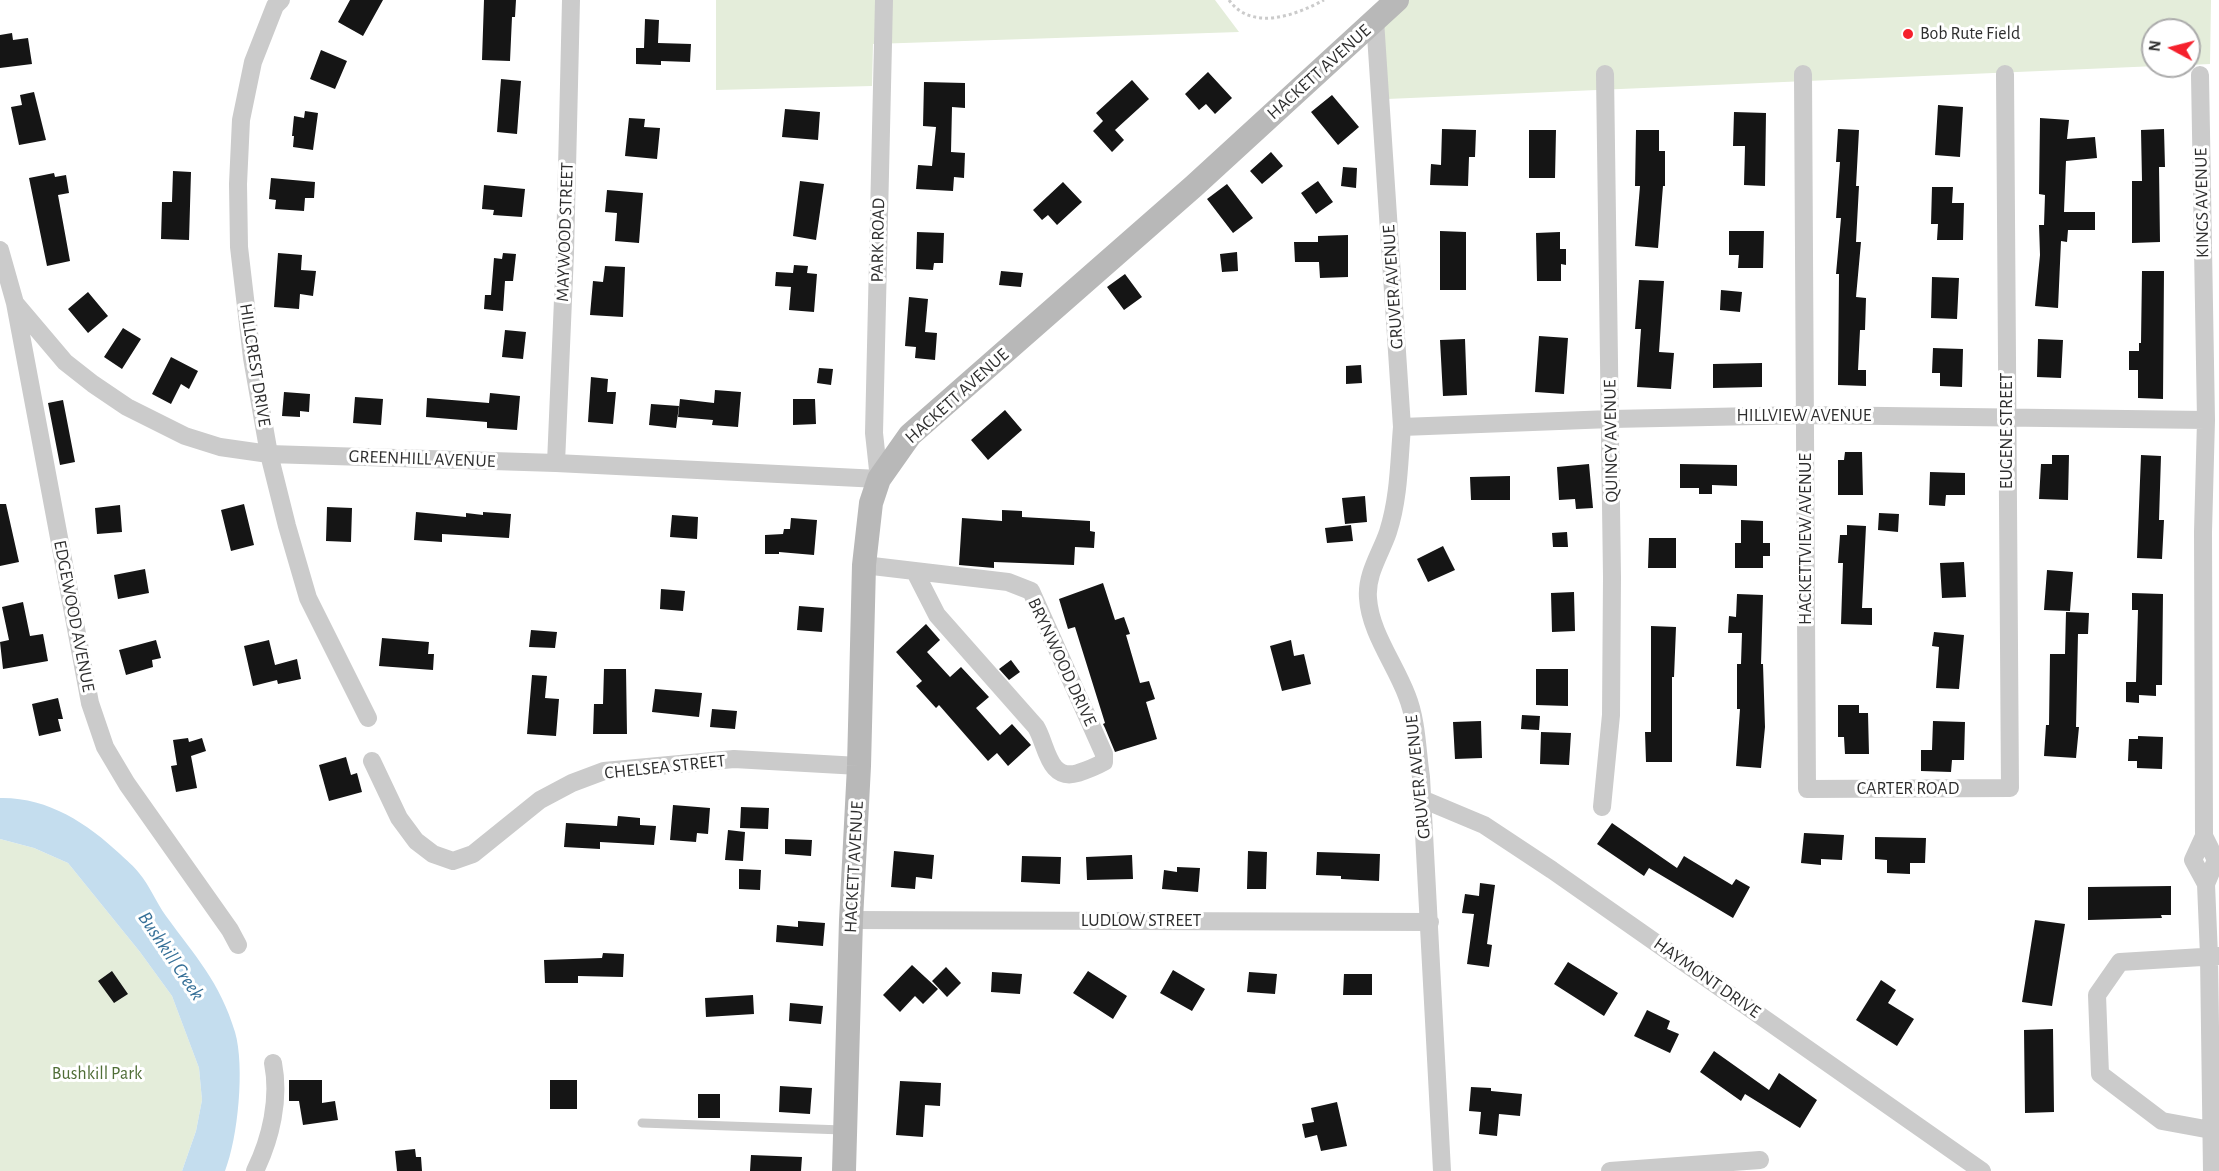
<!DOCTYPE html>
<html>
<head>
<meta charset="utf-8">
<style>
  body { margin:0 }
  #map { position:relative; width:2219px; height:1171px; overflow:hidden; background:#fff; font-family:"Alegreya Sans",sans-serif }
  canvas { display:block }
  .north { position:absolute; left:2141px; top:18px; width:60px; height:60px; box-sizing:border-box; background:#fff; border:2px solid #ababab; border-radius:50%; rotate:277deg; font-size:16px; font-weight:700; line-height:24px; text-align:center; color:#2e2e2e }
  .north::after { content:''; display:block; margin:auto; width:21px; height:27px; background:#f5202c; clip-path:polygon(50% 0,100% 100%,50% 72%,0 100%) }
</style>
</head>
<body>
<div id="map">
<canvas width="2219" height="1171"></canvas>
<div class="north">N</div>
</div>
<script>
const ctx = document.querySelector('canvas').getContext('2d');
ctx.lineJoin = 'round';
function fill(path, color) { ctx.fillStyle = color; ctx.fill(path, 'evenodd'); }
function strokePath(path, color, width, dash) { ctx.strokeStyle = color; ctx.lineWidth = width; ctx.lineCap = dash ? 'butt' : 'round'; ctx.setLineDash(dash || []); ctx.stroke(path); }
function write(font, color, halo, rows, align = 'center') {
  ctx.font = font + ' "Alegreya Sans",sans-serif'; ctx.lineWidth = 6; ctx.setLineDash([]); ctx.textBaseline = 'middle'; ctx.strokeStyle = halo; ctx.fillStyle = color; for (const [text, x, y, turn = 0] of rows) {
    ctx.save(); ctx.translate(x, y); ctx.rotate((+turn || 0) * Math.PI / 180); ctx.textAlign = isNaN(turn) ? turn : align; if (halo) ctx.strokeText(text, 0, 0); ctx.fillText(text, 0, 0); ctx.restore();
  }
}
fill(new Path2D(`
  M716,0H1215L1239,32L873,44L872,86L716,90Z
  M1397,0H2211L2210,64L2189,65V30H2153V66H2157L1387,99L1375,20Z
  M0,839L34,848L68,863L140,952L172,996L199,1068L202,1100L196,1131L182,1171H0Z`), '#e4edda');
fill(new Path2D(`
  M0,798C47,797 87,823 120,854C126,860 134,866 139,873C150,886 156,902 166,916C195,956 220,982 235,1032C245,1066 238,1138 225,1171H182L196,1131L202,1100L199,1068L172,996L140,952L68,863L34,848L0,839Z`), '#c4ddee');
fill(new Path2D(`
  M350,0H383L363,36L338,22Z
  M484,0H516L515,17H512L510,61L482,60Z
  M645,19L659,20L658,43L691,44L690,62L661,61V65L636,64V48H644Z
  M12,33L13,40L28,38L32,64L0,68V35Z
  M321,50L347,61L335,89L310,79Z
  M1208,72L1232,98L1215,114L1206,104L1199,110L1185,94Z
  M501,79L521,81L517,134L497,132Z
  M1132,80L1149,99L1115,130L1124,140L1112,152L1093,131L1103,121L1096,113Z
  M924,82L965,83V108L952,107L951,152L965,153L964,178L954,177L953,191L916,189L918,165L932,166L936,127L923,126Z
  M34,92L46,140L19,145L11,107L22,105L20,95Z
  M1332,95L1359,127L1338,145L1311,112Z
  M1938,105L1963,107L1960,157L1935,155Z
  M785,109L820,112L818,140L782,137Z
  M305,111L318,113L313,150L293,147L294,136H292L294,116L304,118Z
  M1734,112L1766,113L1765,186L1744,185L1745,146H1733Z
  M629,118L645,119L644,127L660,128L657,159L625,156Z
  M2040,118L2069,120L2067,139L2095,137L2097,158L2066,161L2064,212H2095V230H2068L2067,242L2061,241L2058,308L2035,306L2040,255L2039,225H2044L2045,195L2039,194Z
  M1442,129L1476,130L1475,157H1469L1468,186L1430,185L1431,164L1441,165Z
  M1838,129L1859,130L1856,186H1859L1856,242H1861L1856,297L1866,298L1865,330H1860L1858,370H1866V386L1838,385L1839,274H1836L1841,218H1836L1840,162H1836Z
  M2164,129L2165,167H2159L2160,242L2132,243V181H2142L2141,130Z
  M1529,130H1556L1555,178H1529Z
  M1636,130H1659V151H1665V186H1663L1658,248L1635,246L1640,186H1635Z
  M1271,152L1283,166L1262,184L1250,171Z
  M1343,167L1357,168L1356,188L1341,186Z
  M173,171L191,172L189,240L161,239L162,202H172Z
  M54,173L55,177L66,175L69,193L58,195L70,261L47,266L29,178Z
  M271,178L315,182L314,198H305L304,211L275,209L276,200L269,199Z
  M800,181L824,184L816,240L793,236Z
  M1318,181L1333,202L1316,214L1301,193Z
  M1063,182L1082,202L1057,225L1048,215L1042,220L1033,210Z
  M1227,184L1253,218L1233,233L1207,199Z
  M484,185L525,189L522,217L493,215L494,210L482,209Z
  M1932,187H1953L1952,203H1964L1963,240H1937L1938,224H1931Z
  M607,190L643,193L639,243L615,241L617,213L605,212Z
  M1440,231L1466,232V290H1440Z
  M1729,231H1764L1763,268H1738L1739,255H1729Z
  M917,232L944,233L943,263H934L933,270L916,269Z
  M1560,232V249H1566V265L1561,264V281H1537L1536,233Z
  M1348,235V277L1320,278L1319,262H1295L1294,242H1318V236Z
  M1237,252L1238,271L1222,272L1220,254Z
  M278,253L302,255L301,270L316,271L313,296L300,294L299,309L274,307Z
  M503,253L516,254L513,281H505L503,311L484,309L485,295H491L494,258L502,259Z
  M794,265L808,266L807,273L817,274L814,312L789,310L791,287L775,286L776,272L793,273Z
  M605,266L625,267L623,317L590,315L593,281L603,282Z
  M1001,271L1023,273L1021,287L999,285Z
  M2142,271H2164L2163,399L2138,398V370H2129V351H2139V343H2141Z
  M1125,274L1142,297L1124,310L1107,287Z
  M1932,277L1959,278L1957,319L1931,318Z
  M1639,280L1664,281L1659,352L1674,353L1671,389L1637,387L1641,329H1635Z
  M1721,290L1742,292L1740,312L1720,310Z
  M88,292L108,316L88,333L68,309Z
  M909,297L928,299L925,332L937,333L935,360L915,358L916,347L905,346Z
  M123,328L141,339L122,369L104,357Z
  M505,330L526,332L523,359L502,357Z
  M1539,336L1568,338L1564,394L1535,392Z
  M1465,339L1467,395L1443,396L1440,340Z
  M2038,339L2063,340L2061,378L2037,377Z
  M1933,348L1963,349L1962,387L1940,386V373H1932Z
  M171,357L198,371L189,389L181,384L171,404L152,394Z
  M1762,363V387L1713,388V364Z
  M1361,365L1362,383L1346,384V366Z
  M819,368L833,369L831,385L817,383Z
  M591,377L608,379L607,392H616L613,424L588,422Z
  M715,390L741,392L738,427L712,425L713,420L678,417L680,399L714,403Z
  M284,392L310,394L309,412L300,411V417L282,416Z
  M490,393L520,396L517,430L487,428V422L426,417L427,398L489,403Z
  M355,397L383,399L381,425L353,423Z
  M793,399H815L816,424L793,425Z
  M63,400L75,462L60,465L48,403Z
  M651,404L679,406L676,428L649,425Z
  M1005,410L1022,430L988,460L971,440Z
  M1845,452H1862L1863,495H1838V460H1844Z
  M2052,455H2069L2068,500L2039,499L2041,464H2052Z
  M2141,455L2161,456L2159,520H2164L2162,559L2137,558Z
  M1589,464L1593,508L1576,509L1575,499L1559,500L1557,467Z
  M1680,464L1737,465V486L1712,485V494H1699V488H1680Z
  M1930,472L1965,473V495H1946L1945,506L1929,505Z
  M1510,476V500H1471L1470,477Z
  M1365,496L1367,522L1345,524L1342,498Z
  M0,504H6L19,562L0,566Z
  M244,504L254,545L231,551L221,510Z
  M120,505L122,532L97,534L95,508Z
  M327,507L352,508L351,542L326,541Z
  M1002,510L1022,511V517L1090,521V531L1095,532L1094,548L1075,547L1074,565L994,562V568L959,565L962,518L1002,521Z
  M416,512L466,517V513L483,515V512L511,514L509,538L442,534V542L414,540Z
  M1879,513L1899,514L1898,532L1878,530Z
  M672,515L698,517L697,539L670,537Z
  M791,518L817,520L814,555L779,552V554H765V535L783,534L784,529H790Z
  M1741,520L1763,521V543H1770V556H1763V568H1735V543H1741Z
  M1351,525L1353,541L1327,543L1325,528Z
  M1847,525L1866,526L1862,608H1872V625L1841,624L1843,563H1838L1840,535H1847Z
  M1567,532L1568,547H1553L1552,533Z
  M1649,538H1676V568H1648Z
  M1443,546L1455,570L1428,582L1417,559Z
  M1964,562L1966,597L1942,598L1940,563Z
  M145,569L149,593L118,599L114,575Z
  M2047,570L2073,572L2070,611L2044,610Z
  M1103,583L1115,620L1124,617L1130,634L1126,635L1140,683L1149,681L1155,699L1146,702L1157,739L1115,752L1105,728L1103,724L1105,723L1075,627L1068,629L1059,599Z
  M661,589L685,591L683,611L660,609Z
  M1574,592L1575,631L1552,632L1551,593Z
  M2132,593L2163,594L2162,685H2156V696L2139,695V703L2126,702V682H2136L2138,610H2132Z
  M1737,594L1763,595L1761,664H1763L1765,727L1761,768L1736,766L1740,709H1737V664H1741L1742,633H1728L1729,616L1736,617Z
  M23,602L30,636L43,634L48,661L3,669L0,642L9,640L2,607Z
  M799,606L824,608L822,632L797,630Z
  M2066,612L2089,613L2088,634H2078L2076,727H2079L2076,758L2044,756L2046,725H2049L2050,654H2065Z
  M926,624L940,640L927,652L950,677L961,667L989,697L976,708L1000,735L1012,724L1031,745L1008,766L997,753L988,761L939,705L936,708L916,686L922,681L896,652Z
  M1651,626L1676,627L1674,677H1672V762H1646L1645,732H1651Z
  M531,630L557,632L555,648L529,647Z
  M1934,632L1964,635L1959,689L1936,688L1939,647L1932,646Z
  M382,638L429,642L428,654H434L433,670L379,666Z
  M156,640L161,658L152,660L153,667L126,675L119,650Z
  M269,640L275,665L297,659L301,679L278,684L277,680L253,686L244,646Z
  M1291,640L1294,656L1304,654L1311,684L1282,691L1270,646Z
  M1011,660L1020,672L1009,680L999,669Z
  M604,669H626L627,734H593L594,704H603Z
  M1536,669H1568V706L1536,705Z
  M532,675L547,676L545,698L559,699L556,736L527,734Z
  M655,689L702,693L699,717L652,712Z
  M58,698L63,719H58L61,731L39,736L32,704Z
  M1838,705H1859V713H1868L1869,754H1845L1844,737H1838Z
  M712,709L737,711L735,729L710,727Z
  M1522,715L1540,716L1539,730L1521,729Z
  M1481,721L1482,758L1455,759L1453,722Z
  M1933,721L1965,722L1964,760H1952L1951,772L1921,771V750H1932Z
  M1541,732L1571,733L1569,765L1540,764Z
  M2138,736L2163,737L2162,769L2137,768V761H2128L2129,739H2138Z
  M188,738L189,742L202,738L206,751L191,756L197,788L176,792L171,766L177,765L173,740Z
  M346,757L351,775L357,773L362,792L329,801L319,765Z
  M673,805L710,808L708,834L697,833L696,842L670,840Z
  M741,807L769,808L768,829L740,828Z
  M618,816L640,818V825L656,826L654,845L600,842V849L564,847L566,823L617,826Z
  M1612,823L1677,868L1684,856L1732,885L1736,879L1750,887L1733,918L1649,868L1644,876L1597,844Z
  M728,830L745,832L743,861L725,860Z
  M1804,833L1844,835L1842,860L1821,859V865L1801,863Z
  M1875,837L1926,838L1925,863H1910V874L1887,873V860L1875,859Z
  M785,839L812,840L811,856L785,854Z
  M894,851L934,855L932,879L916,877L915,889L891,887Z
  M1248,851L1267,852L1266,889H1247Z
  M1317,852L1380,854L1379,881L1341,879V876L1316,875Z
  M1132,855L1133,879L1087,880L1086,857Z
  M1022,856L1061,857L1060,884L1021,882Z
  M1177,867L1200,868L1198,892L1162,889L1164,870L1177,872Z
  M739,869L761,870L760,890L739,889Z
  M1480,883L1495,885L1487,944L1492,945L1489,967L1467,964L1474,914L1462,913L1465,894L1479,896Z
  M2171,886V915H2161L2162,918L2088,920V887Z
  M2035,920L2065,924L2052,1006L2022,1002Z
  M798,921L825,923L823,946L776,942L777,925L798,927Z
  M603,953L624,954L623,977L578,976V983H545L544,960L602,958Z
  M1568,962L1618,993L1604,1016L1554,984Z
  M912,965L938,989L923,1004L915,996L900,1012L883,995Z
  M946,967L961,983L947,997L932,981Z
  M1173,970L1205,989L1192,1011L1160,993Z
  M112,971L128,994L114,1003L98,981Z
  M1088,971L1127,996L1113,1019L1073,993Z
  M992,972L1022,974L1020,994L991,992Z
  M1249,972L1277,974L1275,994L1247,992Z
  M1344,974H1372V995H1343Z
  M1881,980L1896,990L1888,1003L1914,1019L1897,1046L1856,1020Z
  M753,995L754,1014L706,1017L705,998Z
  M790,1003L823,1006L821,1024L789,1021Z
  M1647,1010L1670,1021L1667,1029L1679,1034L1670,1053L1634,1036Z
  M2053,1029L2054,1112L2025,1113L2024,1030Z
  M1714,1051L1769,1090L1779,1073L1817,1100L1800,1128L1745,1094L1741,1101L1700,1072Z
  M289,1080H322V1103L335,1101L338,1120L303,1125L299,1101H289Z
  M550,1080H577V1109H550Z
  M900,1081L941,1083L940,1106L925,1105L923,1137L896,1135Z
  M780,1086L812,1088L810,1114L779,1112Z
  M1471,1087L1491,1088V1091L1522,1094L1520,1116L1499,1114L1497,1136L1479,1134L1481,1112L1469,1111Z
  M698,1094H720V1118H698Z
  M1337,1102L1347,1146L1321,1151L1317,1135L1305,1138L1302,1124L1314,1122L1311,1108Z
  M415,1149L416,1157H421L422,1171H397L395,1151Z
  M751,1155L802,1157L801,1171H750Z`), '#151515');
strokePath(new Path2D(`
  M1229,0C1252,32 1296,15 1324,0`), '#cbcbcb', 3, [3, 3]);
strokePath(new Path2D(`
  M642,1123L843,1130`), '#cbcbcb', 9);
strokePath(new Path2D(`
  M281,0L275,6L253,62L241,120L238,184L239,247L252,358L269,454L287,526L308,598L368,718
  M1375,20L1402,427C1399,462 1399,498 1388,532C1381,553 1366,574 1368,598C1370,632 1395,664 1407,696C1417,721 1417,750 1421,777L1442,1171
  M1803,74L1807,789L2010,788L2005,74
  M2200,75L2206,420L2203,532L2204,836L2193,860L2206,884L2209,956L2212,1171
  M0,250L15,303L90,703L105,747L127,784L230,930L238,945
  M15,303L65,362L93,384L127,407L185,436L220,447L269,454L556,463L879,479L874,433L884,0
  M1402,427L1611,419L1806,415L2206,420
  M556,463L565,253L571,0
  M864,565L1008,582L1031,591L1104,754V762C1095,767 1087,770 1078,773C1048,782 1047,745 1036,727L937,615L915,572
  M372,761L399,818L416,841L433,854L453,861L473,854L540,800L572,783L604,771L734,759L859,766
  M1422,799L1484,825L1552,870L1982,1171
  M1602,807L1611,715L1612,577L1605,74
  M2204,836L2216,860L2206,884
  M851,920L1430,922
  M2211,1130L2162,1121L2100,1074L2097,995L2120,962L2219,956
  M255,1171C271,1138 280,1099 273,1063
  M1610,1171L1760,1160`), '#cbcbcb', 18);
strokePath(new Path2D(`
  M844,1171L851,920L859,766L864,565L871,503L879,479L910,435L1194,186L1397,0`), '#b8b8b8', 24);
for (const [x, y, r, color] of [
  [1908,34,6,"#f5202c"]
]) { const dot = new Path2D(); dot.arc(x, y, r, 0, 2 * Math.PI); ctx.fillStyle = color; ctx.fill(dot); strokePath(dot, '#fff', 2); }
write('18px', '#2e2e2e', '#fff', [
  ["Bob Rute Field",1920,34]
], 'left');
write('18px', '#2e2e2e', '#fff', [
  ["HACKETT AVENUE",1319,72,-42],
  ["KINGS AVENUE",2202,203,-91],
  ["MAYWOOD STREET",565,232,-88],
  ["PARK ROAD",878,240,-89],
  ["GRUVER AVENUE",1393,287,-94],
  ["HILLCREST DRIVE",255,365,81],
  ["HACKETT AVENUE",957,396,-42],
  ["HILLVIEW AVENUE",1804,416],
  ["EUGENE STREET",2007,431,-90],
  ["QUINCY AVENUE",1611,441,-91],
  ["GREENHILL AVENUE",422,459,2],
  ["HACKETTVIEW AVENUE",1806,539,-90],
  ["EDGEWOOD AVENUE",74,616,79],
  ["BRYNWOOD DRIVE",1062,662,65],
  ["CHELSEA STREET",665,767,-6],
  ["GRUVER AVENUE",1418,777,-96],
  ["CARTER ROAD",1908,789],
  ["HACKETT AVENUE",854,867,-87],
  ["LUDLOW STREET",1141,921],
  ["HAYMONT DRIVE",1707,978,35]
]);
write('18px', '#506e37', '#fff', [
  ["Bushkill Park",97,1074]
]);
write('italic 20px', '#356f97', '#fff', [
  ["Bushkill Creek",171,956,56]
]);
</script>
</body>
</html>
